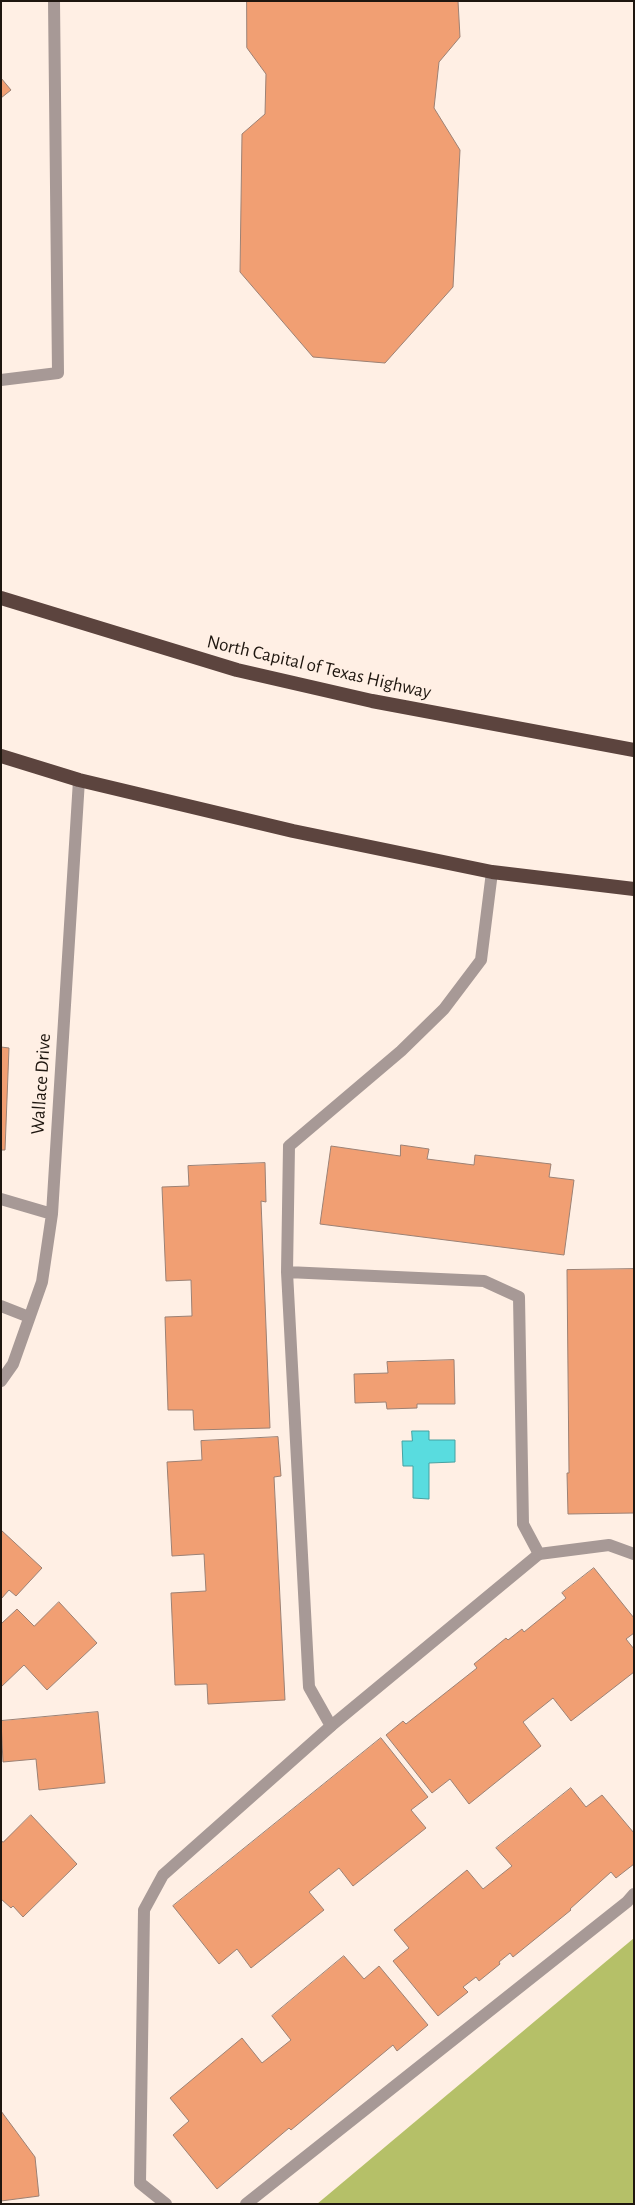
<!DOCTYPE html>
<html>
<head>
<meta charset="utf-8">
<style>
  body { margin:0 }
  #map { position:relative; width:635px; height:2205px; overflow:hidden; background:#ffefe4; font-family:"Alegreya Sans",sans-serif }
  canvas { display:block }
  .frame { position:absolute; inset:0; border:2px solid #1e160f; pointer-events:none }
</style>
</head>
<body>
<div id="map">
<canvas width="635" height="2205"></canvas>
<div class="frame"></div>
</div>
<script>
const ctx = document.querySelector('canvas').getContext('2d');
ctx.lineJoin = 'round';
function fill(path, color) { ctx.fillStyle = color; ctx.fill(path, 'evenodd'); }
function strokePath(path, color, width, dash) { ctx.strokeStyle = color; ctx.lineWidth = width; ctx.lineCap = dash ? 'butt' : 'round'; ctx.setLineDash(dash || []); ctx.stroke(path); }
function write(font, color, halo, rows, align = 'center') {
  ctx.font = font + ' "Alegreya Sans",sans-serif'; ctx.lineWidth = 4; ctx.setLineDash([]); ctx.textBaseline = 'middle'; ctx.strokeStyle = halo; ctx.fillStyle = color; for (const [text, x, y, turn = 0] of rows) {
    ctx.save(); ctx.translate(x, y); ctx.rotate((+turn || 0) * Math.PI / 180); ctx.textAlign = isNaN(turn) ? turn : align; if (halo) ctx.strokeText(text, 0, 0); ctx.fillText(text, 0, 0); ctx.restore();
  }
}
fill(new Path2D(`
  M634,1938V2204H317Z`), '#b5c068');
const water = new Path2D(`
  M412,1431H429V1440H455V1462L429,1463V1499L413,1498V1466H403L402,1441H412Z`);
fill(water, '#59dcdf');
strokePath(water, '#47a1a1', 1);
const building = new Path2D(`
  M247,1H458L460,37L439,62L434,108L460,150L453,287L385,363L313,357L240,272L242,134L265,114L266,74L247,48Z
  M1,78L11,90L1,98Z
  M1,1047L9,1048L5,1150H1Z
  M401,1145L429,1149L427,1159L474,1165L475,1155L551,1164L549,1177L574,1180L564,1255L320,1224L331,1146L400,1156Z
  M265,1163L266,1202L261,1201L270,1428L194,1430L193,1410H168L165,1317L192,1316L191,1280L166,1281L162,1187L189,1186L188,1166Z
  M634,1269V1513L568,1514L567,1473H569L567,1270Z
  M454,1360L455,1404H417V1408L387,1409L386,1402L355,1403L354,1374L388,1373L387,1362Z
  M278,1437L281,1476L274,1477L285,1700L208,1704L207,1684L175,1685L171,1593L206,1591L204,1554L172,1556L167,1462L202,1460L201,1441Z
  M1,1530L42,1568L16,1596L9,1590L1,1599Z
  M594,1568L634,1618V1633L626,1639L634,1649V1672L571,1721L553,1698L523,1722L541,1746L469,1804L450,1779L432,1793L386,1735L403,1721L406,1724L477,1668L474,1664L506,1638L508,1640L522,1629L524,1632L566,1598L562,1593Z
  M59,1602L97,1643L47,1690L24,1665L1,1687V1624L17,1609L34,1626Z
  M98,1712L105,1783L39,1790L36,1759L3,1762L1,1721Z
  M381,1738L428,1797L411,1810L426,1828L353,1886L339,1868L309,1892L324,1910L251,1968L237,1949L219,1964L173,1906Z
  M571,1788L586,1807L602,1795L634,1833V1864L616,1878L611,1872L570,1909L571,1910L513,1957L510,1953L499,1962L500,1964L479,1981L476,1977L463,1987L468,1992L438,2016L393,1961L409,1948L394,1930L467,1870L483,1889L512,1866L496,1848Z
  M31,1815L77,1864L23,1917L13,1906L11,1908L1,1899V1841L3,1842Z
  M344,1956L364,1979L379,1966L428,2025L397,2051L393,2045L291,2130L289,2128L217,2189L173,2135L189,2121L170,2098L242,2038L262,2063L291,2040L272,2016Z
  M1,2111L35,2157L39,2196L1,2201Z`);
fill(building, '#f19f73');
strokePath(building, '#9c8174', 1);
strokePath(new Path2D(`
  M331,1726L539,1554`), '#a79996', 12);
strokePath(new Path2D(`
  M1,380L58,373L54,1
  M1,1199L52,1214
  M287,1272L484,1281L519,1297L523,1524L539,1554L609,1545L634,1554
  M1,1306L29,1317
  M1,1381L13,1364L42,1282L52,1214L79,780
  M166,2204L140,2183L144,1910L163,1875L331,1726L309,1687L287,1272L289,1146L401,1051L444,1009L481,960L492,872
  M246,2204L627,1902L634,1894`), '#a79996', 12);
strokePath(new Path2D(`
  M1,598L237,670L372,701L634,750
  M1,756L79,780L293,831L492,872L634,889`), '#5c443e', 14);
write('19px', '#1e160f', '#ffefe4', [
  ["North Capital of Texas Highway",319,667,13],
  ["Wallace Drive",41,1084,-86]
]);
</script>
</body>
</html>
